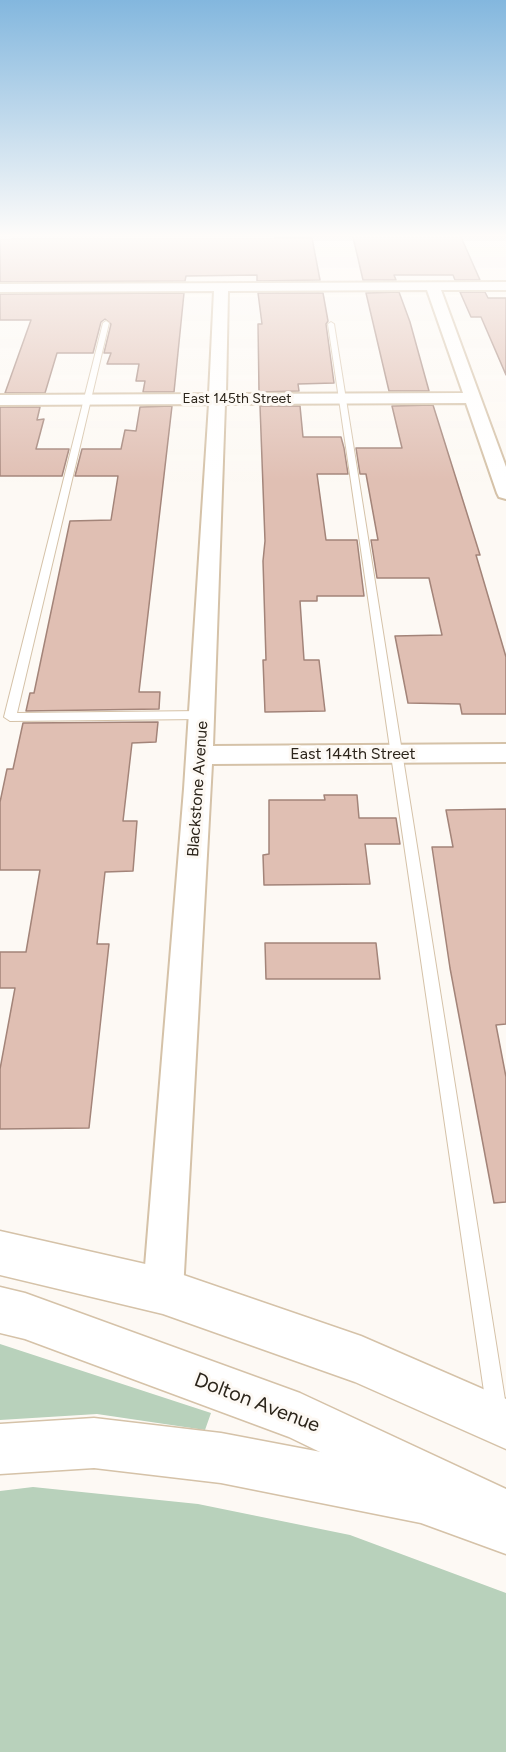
<!DOCTYPE html>
<html>
<head>
<meta charset="utf-8">
<style>
  body { margin:0 }
  canvas { display:block; background:#fdf9f4 }
</style>
</head>
<body>
<canvas width="506" height="1752"></canvas>
<script>
const ctx = document.querySelector('canvas').getContext('2d');
ctx.lineJoin = 'round';
function fill(path, color) { ctx.fillStyle = color; ctx.fill(path, 'evenodd'); }
function strokePath(path, color, width, dash) { ctx.strokeStyle = color; ctx.lineWidth = width; ctx.lineCap = dash ? 'butt' : 'round'; ctx.setLineDash(dash || []); ctx.stroke(path); }
function write(font, color, halo, rows, align = 'center') {
  ctx.font = font + ' Figtree,sans-serif'; ctx.lineWidth = 6; ctx.setLineDash([]); ctx.textBaseline = 'middle'; ctx.strokeStyle = halo; ctx.fillStyle = color; for (const [text, x, y, turn = 0] of rows) {
    ctx.save(); ctx.translate(x, y); ctx.rotate((+turn || 0) * Math.PI / 180); ctx.textAlign = isNaN(turn) ? turn : align; if (halo) ctx.strokeText(text, 0, 0); ctx.fillText(text, 0, 0); ctx.restore();
  }
}
fill(new Path2D(`
  M0,1344L211,1413L205,1430L97,1414L0,1420Z
  M33,1487L198,1504L350,1535L506,1593V1752H0V1491Z`), '#b8d1bb');
const building = new Path2D(`
  M353,237H461L480,280H455L453,275H394L396,280H363Z
  M312,238L320,280L257,281V275L186,276L185,281L0,282V239Z
  M399,292L410,322L429,391H389L366,293Z
  M460,292H485L488,298H506V375L481,317H471Z
  M184,293L174,392H143L145,381H136L139,364H107L111,353H104L111,324L105,319L101,322L93,353H57L45,393H5L31,320H0V294Z
  M258,293H323L328,321L326,324L334,383L298,384L299,391L259,392L258,324H262Z
  M433,405L480,555H476L506,657V714H462L460,704L408,703L395,636L442,635L429,578H377L371,540H378L366,474H360L356,448H402L392,406Z
  M172,406L139,692H160L159,709L26,711L30,693H34L70,521L111,520L118,476H75L82,449H121L125,430L136,431L140,407Z
  M260,406H300L303,437H341L344,448L348,474H317L326,540H357L364,596H317V601H300L304,660H319L325,711L265,712L263,660H266L263,561L265,541Z
  M0,407H40L37,420L44,419L36,449H69L62,476H0Z
  M158,722L156,742L132,743L123,821H137L133,871L105,872L97,944H109L89,1128L0,1129V1069L15,988H0V952H26L40,870H0V802L7,769H13L23,723Z
  M324,795H357L359,818H396L400,844H365L370,884L264,885L263,855L269,854V800H325Z
  M506,809V1024L496,1025L506,1077V1202L494,1203L450,968L432,847H453L446,810Z
  M265,943H376L380,979H266Z`);
fill(building, '#e0bfb3');
strokePath(building, '#a38479', 1.5);
const lane = new Path2D(`
  M106,321L109,323L17,713L202,711L208,715L202,719L10,721L4,717L103,323Z
  M331,322L334,324L506,1406L504,1419L497,1422L490,1419L487,1412L328,324Z`);
const street = new Path2D(`
  M506,282V290H441L506,467V499L499,497L497,493L466,403L225,404L213,746L506,744V762L212,764L183,1291L177,1305L163,1311L149,1305L143,1291L184,789L209,404L0,405V395L209,394L214,291L0,292V284ZM427,290L463,393L226,394L228,291Z`);
const secondary = new Path2D(`
  M0,1231L163,1268L361,1336L506,1399V1449L355,1382L163,1314L0,1275Z
  M0,1287L25,1293L300,1393L506,1489V1542L289,1437L25,1339L0,1333Z`);
const highway = new Path2D(`
  M94,1418L221,1433L421,1471L506,1502V1554L421,1523L221,1483L94,1468L0,1474V1424Z`);
strokePath(lane, '#d5c2a8', 2);
strokePath(street, '#d5c2a8', 4);
strokePath(secondary, '#d5c2a8', 3);
strokePath(highway, '#d5c2a8', 3);
fill(lane, '#fff');
fill(street, '#fff');
fill(secondary, '#fff');
fill(highway, '#fff');
const sky = ctx.createLinearGradient(0, 0, 0, 482);
sky.addColorStop(0, '#83b7de');
sky.addColorStop(0.49, '#fefcfa');
sky.addColorStop(1, '#fefcfa00');
ctx.fillStyle = sky;
ctx.fillRect(0, 0, 506, 482);
write('14px', '#2c251b', '#fdf9f4', [
  ["East 145th Street",237,399]
]);
write('16px', '#2c251b', '#fdf9f4', [
  ["East 144th Street",353,754],
  ["Blackstone Avenue",198,789,-86]
]);
write('20px', '#2c251b', '#fdf9f4', [
  ["Dolton Avenue",257,1403,21]
]);
</script>
</body>
</html>
